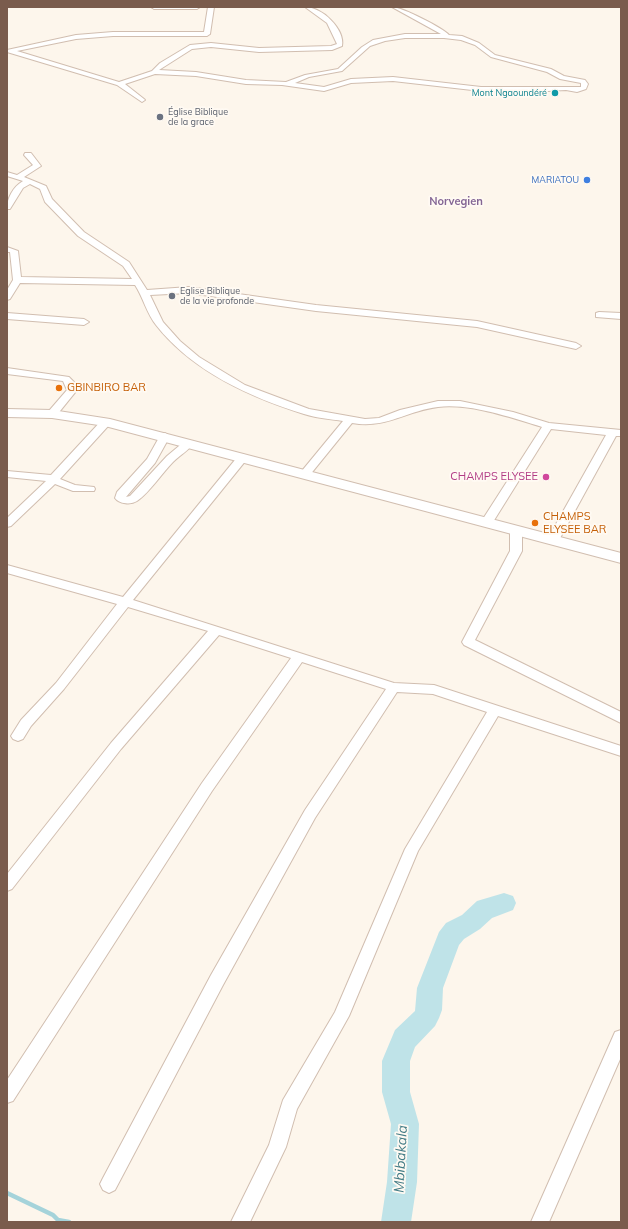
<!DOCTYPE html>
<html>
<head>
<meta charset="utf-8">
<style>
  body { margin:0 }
  #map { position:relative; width:628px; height:1229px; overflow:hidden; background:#fdf6ec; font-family:Mulish,sans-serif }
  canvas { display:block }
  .frame { position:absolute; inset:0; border:8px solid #7a5c4d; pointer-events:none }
</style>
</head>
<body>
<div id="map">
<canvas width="628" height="1229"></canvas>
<div class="frame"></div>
</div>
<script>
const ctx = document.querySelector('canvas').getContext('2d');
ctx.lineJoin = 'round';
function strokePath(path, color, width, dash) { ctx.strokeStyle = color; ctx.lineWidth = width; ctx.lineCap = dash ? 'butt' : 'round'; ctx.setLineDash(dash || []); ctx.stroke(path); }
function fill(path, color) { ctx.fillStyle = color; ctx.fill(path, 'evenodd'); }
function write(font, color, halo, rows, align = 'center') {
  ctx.font = font + ' Mulish,sans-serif'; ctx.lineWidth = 3.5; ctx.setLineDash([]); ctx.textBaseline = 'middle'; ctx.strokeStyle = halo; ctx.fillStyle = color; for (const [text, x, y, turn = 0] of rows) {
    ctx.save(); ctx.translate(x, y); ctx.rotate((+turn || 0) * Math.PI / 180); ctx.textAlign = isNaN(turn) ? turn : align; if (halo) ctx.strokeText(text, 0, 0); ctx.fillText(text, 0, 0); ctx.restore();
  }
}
strokePath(new Path2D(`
  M7,1193L53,1215L58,1220L69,1222`), '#a5d3da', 4.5);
fill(new Path2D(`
  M504,893L513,896L516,903L513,910L492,918L480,929L464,939L459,945L443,988L442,1010L439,1018L435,1026L415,1047L410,1061V1092L419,1124L417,1182L411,1222H381L387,1182L391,1124L382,1092V1061L395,1030L415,1011L417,988L439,932L446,923L462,915L477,901Z`), '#bfe3e8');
const minor = new Path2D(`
  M151,7H200L197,9H154Z
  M208,7H214L210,34L207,36H113L76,39L17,51L119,82L152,71L160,63L190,45L211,43L259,48L331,46L337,44L327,23L305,7C322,7 345,29 342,46L332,50L259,52L211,47L192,49L159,70L196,72L246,80L286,82L305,75L338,69L362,47L373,40L405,34H441L392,7C402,7 443,28 449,35L462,36L479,43L495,55L551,69L564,76L585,80L588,84L586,89L577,92L566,90L529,92L481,91L393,81L351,83L324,91L282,85L246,84L196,76L155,74L125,84L144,99L145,100L142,102L117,85L7,52V50L76,35L113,32H204ZM405,38H444L461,40L475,45L491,57L547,72L560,79L581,83V87H481L393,77L351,79L324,87L295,83L309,77L342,71L370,46L385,41Z
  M25,153H31L41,166L24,177L46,186L52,199L84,232L129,262L147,290L189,287L316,305L477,321L576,343L581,346L576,349L477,327L316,311L189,293L150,295L163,322L180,341L199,357L245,385L309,409L365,419L379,418L400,410L438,401H460L513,412L549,423L621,430V436H616L559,540L553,544L547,540L606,435L551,429L493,522L487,525L481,522L542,427C512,418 470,403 438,407C405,411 387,429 352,423L309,476H301L300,474L301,472L343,421C330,419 316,418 304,414C249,397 192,371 156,325C147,314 143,297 135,285L20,283L10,299L7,300V290L13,280L10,252H7V247L18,251L21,277L132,279L123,266L78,236L45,202L40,189L30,184L23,188L10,209H7C7,198 13,187 23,181L7,176V172L17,175L33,165L24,155Z
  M599,312L621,313V319L596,317V313Z
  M7,313L84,319L89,322L84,325L7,319Z
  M7,368L69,377L75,383L77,390L56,416H48L47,414L48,412L67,390L63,381L7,374Z
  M106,419L111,422L110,424L60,479L75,485L94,487L95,489L94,491H73L55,484L11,526L7,527V518L46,481L7,477V471L51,475L102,420Z
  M165,433L170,436L155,463L126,497L130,496L167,456L185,441L189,440L194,443C188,451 180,455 173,462C162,473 150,492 137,501C131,505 119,504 115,498L117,492L147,459L161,434Z
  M243,454L248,457L247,459L133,600L394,683L434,685L621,746V756L498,716L418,851L349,1016L297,1109L286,1147L250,1222H231L269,1145L283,1100L335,1012L405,849L487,712L433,694L397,692L315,818L223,985L115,1190L109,1193L103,1190L100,1184L103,1178L211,975L305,810L386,689L302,662L212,791L13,1101L7,1103V1080L202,783L291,658L219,635L121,749L12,889L7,891V874L111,743L208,631L128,607L64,689L31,726L23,739L18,741L13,739L11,736L21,720L56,683L117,604L7,573V565L123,597L239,455Z
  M516,527L522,530V551L475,640L621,712V723L464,645L462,642L510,551V530Z
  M621,1030V1057L549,1222H531L615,1032Z`);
const tertiary = new Path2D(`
  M7,409L52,410L110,419L621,553V563L105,426L52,418L7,417Z`);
strokePath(minor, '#d1beb0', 2);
strokePath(tertiary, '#d1beb0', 2);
fill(minor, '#fff');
fill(tertiary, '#fff');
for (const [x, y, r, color] of [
  [555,93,4,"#0f9aa8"],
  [160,117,4,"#6b7280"],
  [587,180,4,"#3f7fe0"],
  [172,296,4,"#6b7280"],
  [59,388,4,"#e8710a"],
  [546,477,4,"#d1479c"],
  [535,523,4,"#e8710a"]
]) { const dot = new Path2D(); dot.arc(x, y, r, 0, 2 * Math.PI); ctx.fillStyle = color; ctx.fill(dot); strokePath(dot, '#fffaf3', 1.5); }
write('9px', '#0d838f', '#fffaf3', [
  ["Mont Ngaoundéré",547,93]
], 'right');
write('9px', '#5b616d', '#fffaf3', [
  ["Église Biblique",168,112],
  ["de la grace",168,122],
  ["Eglise Biblique",180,291],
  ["de la vie profonde",180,301]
], 'left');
write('9px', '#366cbe', '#fffaf3', [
  ["MARIATOU",579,180]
], 'right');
write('bold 11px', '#846695', '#fffaf3', [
  ["Norvegien",456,202]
]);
write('11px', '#c56008', '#fffaf3', [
  ["GBINBIRO BAR",67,388],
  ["CHAMPS",543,517],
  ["ELYSEE BAR",543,530]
], 'left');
write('11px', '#b23c85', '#fffaf3', [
  ["CHAMPS ELYSEE",538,477]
], 'right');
write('italic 14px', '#437c86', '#fffaf3', [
  ["Mbibakala",401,1159,-87]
]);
</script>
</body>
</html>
